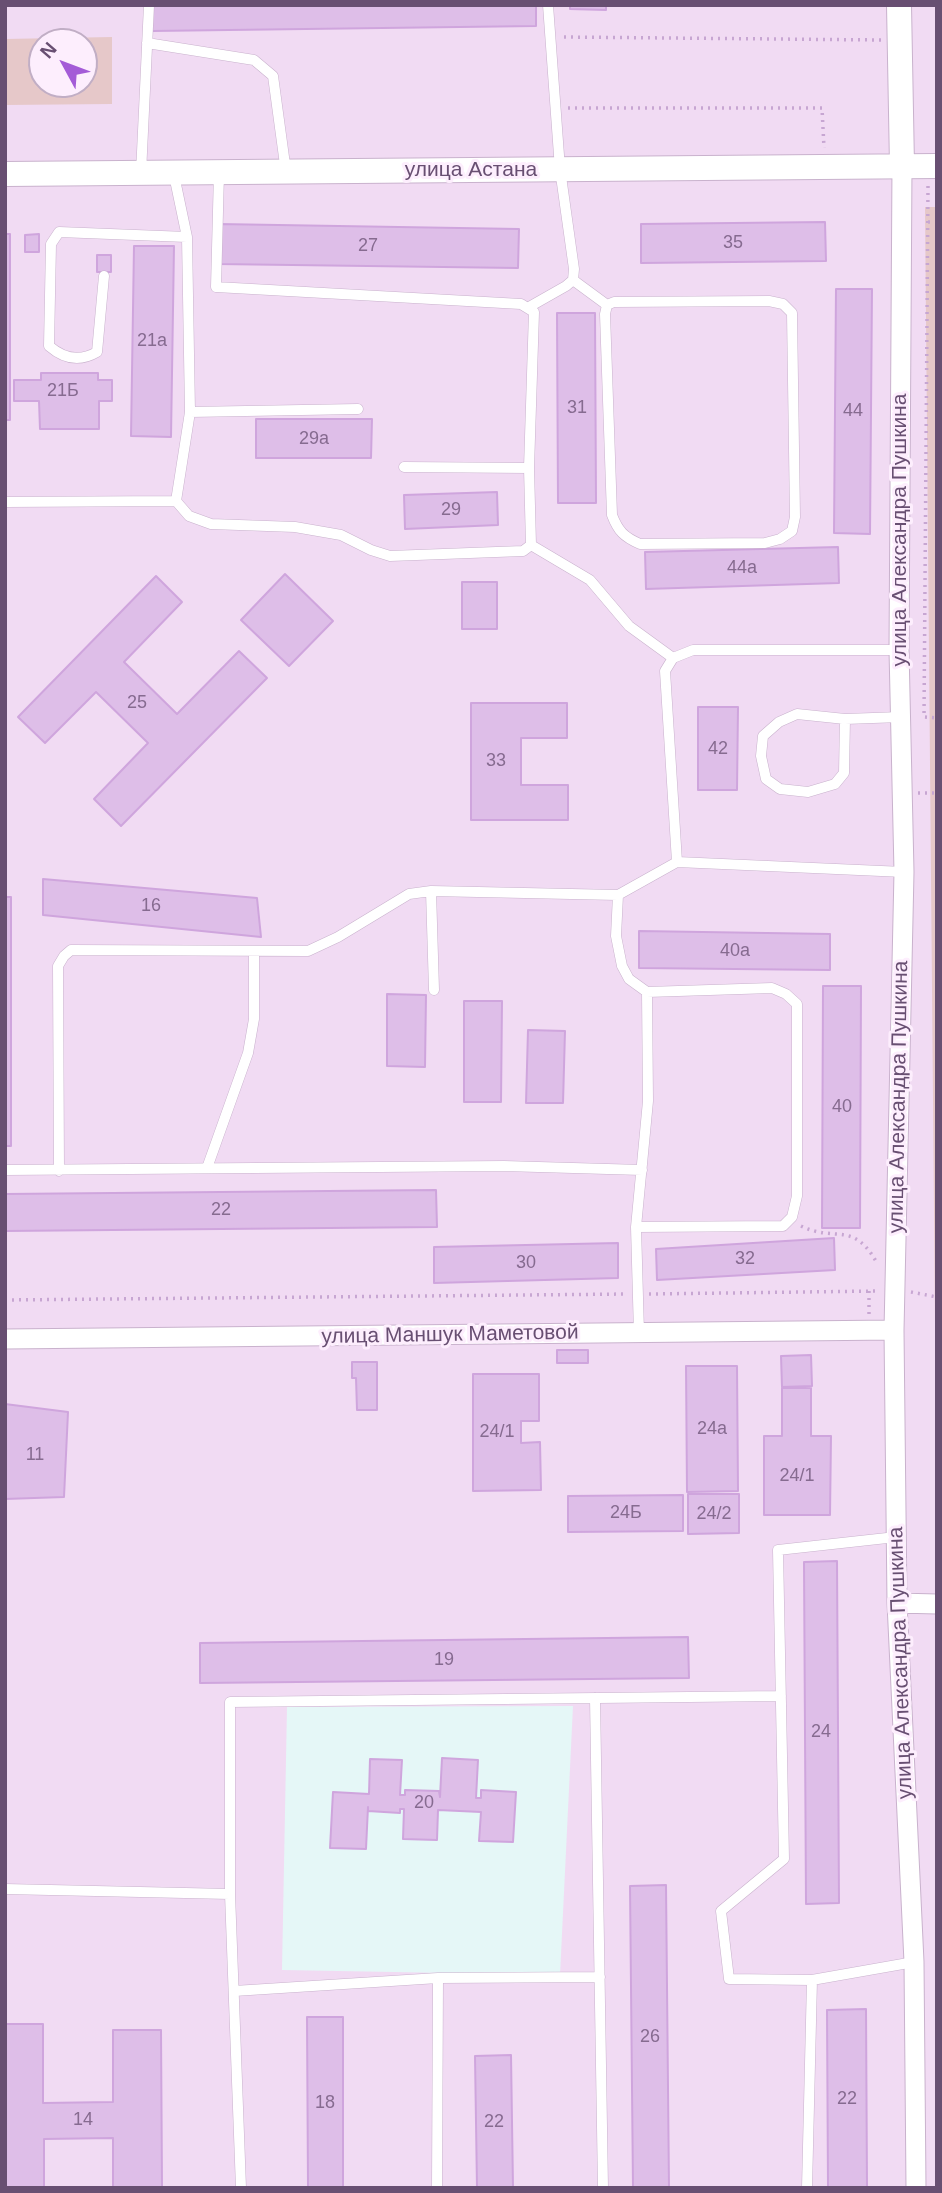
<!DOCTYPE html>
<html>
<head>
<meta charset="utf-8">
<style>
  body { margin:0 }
  #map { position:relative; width:942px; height:2193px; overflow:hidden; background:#fae8fa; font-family:Helvetica,sans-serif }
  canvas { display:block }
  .frame { position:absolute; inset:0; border:7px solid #684f72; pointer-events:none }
  .north { position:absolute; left:28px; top:28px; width:70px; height:70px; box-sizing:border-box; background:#fdeefd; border:2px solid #c1aec5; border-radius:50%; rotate:311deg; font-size:19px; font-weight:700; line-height:28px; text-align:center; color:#684f72 }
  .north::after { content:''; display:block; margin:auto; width:24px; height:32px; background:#a45bd7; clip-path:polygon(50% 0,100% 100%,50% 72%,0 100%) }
</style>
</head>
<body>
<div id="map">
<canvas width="942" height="2193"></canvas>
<div class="frame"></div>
<div class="north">N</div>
</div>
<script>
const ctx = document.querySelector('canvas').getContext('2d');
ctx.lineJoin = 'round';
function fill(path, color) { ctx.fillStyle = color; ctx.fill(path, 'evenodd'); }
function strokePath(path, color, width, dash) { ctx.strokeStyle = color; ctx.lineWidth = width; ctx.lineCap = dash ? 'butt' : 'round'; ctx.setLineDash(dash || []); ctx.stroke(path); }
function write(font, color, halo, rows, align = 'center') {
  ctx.font = font + ' Helvetica,sans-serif'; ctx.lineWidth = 6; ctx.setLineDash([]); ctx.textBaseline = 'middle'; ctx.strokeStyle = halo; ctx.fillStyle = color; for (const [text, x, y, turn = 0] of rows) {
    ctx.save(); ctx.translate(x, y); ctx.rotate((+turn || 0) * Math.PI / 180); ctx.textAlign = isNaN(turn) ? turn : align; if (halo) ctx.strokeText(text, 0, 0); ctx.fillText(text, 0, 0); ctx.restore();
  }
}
fill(new Path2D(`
  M5,5H937V2188H5ZM42,42H84V84H42Z`), '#f1dbf3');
fill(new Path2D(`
  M573,1706L560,1975L282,1970L287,1707Z`), '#e5f7f7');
fill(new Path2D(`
  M112,37V104L5,105V39ZM42,42H84V84H42Z
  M925,207H937V1546Z`), '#e6c8c9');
const building = new Path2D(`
  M152,5H536V26L152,31Z
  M570,5H606V10L570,9Z
  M825,222L826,261L641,263V224Z
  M218,224L519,229L518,268L217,264Z
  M5,234H10V420H5Z
  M39,234V252H25V235Z
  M134,246H174L171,437L131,436Z
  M97,255H111V272H97Z
  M836,289H872L870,534L834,533Z
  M557,313H595L596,503H558Z
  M41,373H98V380H112V401H99V429H40L39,401H14V380H41Z
  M256,419H372L371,458H256Z
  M497,492L498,525L405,529L404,495Z
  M838,547L839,583L646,589L645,552Z
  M285,574L333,621L289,666L241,620Z
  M156,576L182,602L124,662L177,714L239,651L267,678L121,826L94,799L148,743L96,692L45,743L18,717Z
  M462,582H497V629H462Z
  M471,703H567V738H521V785H568V820H471Z
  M698,707H738L737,790H698Z
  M43,879L257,898L261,937L43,915Z
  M5,897H11V1146H5Z
  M639,931L830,934V970L639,968Z
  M823,986H861L860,1228H822Z
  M387,994L426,995L425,1067L387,1066Z
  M464,1001H502L501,1102H464Z
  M528,1030L565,1031L563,1103H526Z
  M436,1190L437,1227L5,1231V1194Z
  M834,1238L835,1270L657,1280L656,1249Z
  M618,1243V1278L434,1283V1247Z
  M557,1350H588V1363H557Z
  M811,1355L812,1386L782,1387L781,1356Z
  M352,1362H377V1410H357L356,1378H352Z
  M686,1366H737L738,1491L687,1492Z
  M473,1374H539V1421H521V1443L540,1442L541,1490L473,1491Z
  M782,1388H811V1436H831L830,1515H764V1436H782Z
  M5,1404L68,1412L64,1497L5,1499Z
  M688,1494H739V1533L688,1534Z
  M683,1495V1531L568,1532V1496Z
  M837,1561L839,1903L806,1904L804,1562Z
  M688,1637L689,1678L200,1683V1643Z
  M442,1758L478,1760L476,1798H481V1790L516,1792L513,1842L479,1841L481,1812L438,1810L437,1840L403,1839L404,1809H400V1813L368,1811V1807L366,1849L330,1848L333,1792L369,1794L370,1759L402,1760L400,1795H405V1790L439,1791L440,1797Z
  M666,1885L669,2188H633L630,1886Z
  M866,2009L867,2188H828L827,2010Z
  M307,2017H343V2188H308Z
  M5,2024H43V2103L113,2102V2030H161L162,2188H113V2138L44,2139V2188H5Z
  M511,2055L513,2188H477L475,2056Z`);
fill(building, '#debee8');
strokePath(building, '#cfa5dd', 2);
const service = new Path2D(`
  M147,43L254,60L273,76L286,172
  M141,173L149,5
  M174,175L187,237L190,412L176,501
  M104,276L97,352C80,362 64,359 49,346L51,244L59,232L187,237
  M573,280L607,305
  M769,301L783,304L792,313L795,517L792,531L780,539L765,543L640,544C624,537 618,531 612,515L605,314L607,305L614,302Z
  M529,307L566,286L573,280L574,269L560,169L548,5
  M190,412L358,409
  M404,467L529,468
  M5,502L176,501L189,516L211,524L295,527L341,535L371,550L390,556L523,551L531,545L529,468L534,312L521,304L216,287L219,173
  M531,545L590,580L629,626L673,658
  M899,650H693L673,658L665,671L677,862L904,872
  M845,719L844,773L835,784L808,792L780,789L766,779L761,756L763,736L779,722L797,714L845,719L901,717
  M431,891L434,990
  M207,1168L248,1053L254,1019V951
  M5,1170L504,1166L642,1170
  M59,1171L58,966L64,956L71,950L308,951L338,937L409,894L431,891L618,895
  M636,1227L648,1101L647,992
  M639,1333L636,1227L783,1226L792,1217L797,1196V1004L786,994L772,988L647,992L629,979L622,966L616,936L618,895L677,862
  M896,1537L778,1550L784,1859L721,1911L729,1979L812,1980L914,1962
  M595,1698L603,2188
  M5,1889L230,1894L241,2188
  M230,1894V1702L781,1696
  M234,1991L438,1978L600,1977
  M437,2188L438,1978
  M807,2188L812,1980`);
const minor = new Path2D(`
  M902,166L899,650L904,872L894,1330L897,1603L914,1962L916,2188
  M5,1339L894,1330
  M897,1603L937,1604`);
const tertiary = new Path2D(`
  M899,5L902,166
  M5,174L937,166`);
strokePath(service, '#c9b2cd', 11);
strokePath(minor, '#c9b2cd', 21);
strokePath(tertiary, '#c9b2cd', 26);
strokePath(new Path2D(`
  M564,37L881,40
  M568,108H822L824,148
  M928,186L924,717L937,718
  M928,222H937
  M918,793H937
  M801,1226C836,1243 853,1220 877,1263
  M869,1291V1314
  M911,1292L937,1297
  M649,1294L879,1291
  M5,1300L627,1294`), '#c7a6d2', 3.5, [2, 5]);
strokePath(service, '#fff', 10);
strokePath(minor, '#fff', 19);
strokePath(tertiary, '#fff', 24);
write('18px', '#866b90', null, [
  ["35",733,243],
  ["27",368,246],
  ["21а",152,341],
  ["21Б",63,391],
  ["31",577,408],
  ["44",853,411],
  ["29а",314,439],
  ["29",451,510],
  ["44а",742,568],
  ["25",137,703],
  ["42",718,749],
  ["33",496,761],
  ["16",151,906],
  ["40а",735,951],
  ["40",842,1107],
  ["22",221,1210],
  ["32",745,1259],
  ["30",526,1263],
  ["24а",712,1429],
  ["24/1",497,1432],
  ["11",35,1455],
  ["24/1",797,1476],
  ["24Б",626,1513],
  ["24/2",714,1514],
  ["19",444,1660],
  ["24",821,1732],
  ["20",424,1803],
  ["26",650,2037],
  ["22",847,2099],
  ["18",325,2103],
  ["14",83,2120],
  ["22",494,2122]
]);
write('21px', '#684f72', '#fdeefd', [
  ["улица Астана",471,170],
  ["улица Александра Пушкина",900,530,-90],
  ["улица Александра Пушкина",899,1097,-89],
  ["улица Маншук Маметовой",450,1335,-1],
  ["улица Александра Пушкина",901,1663,-92]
]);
</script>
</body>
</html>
